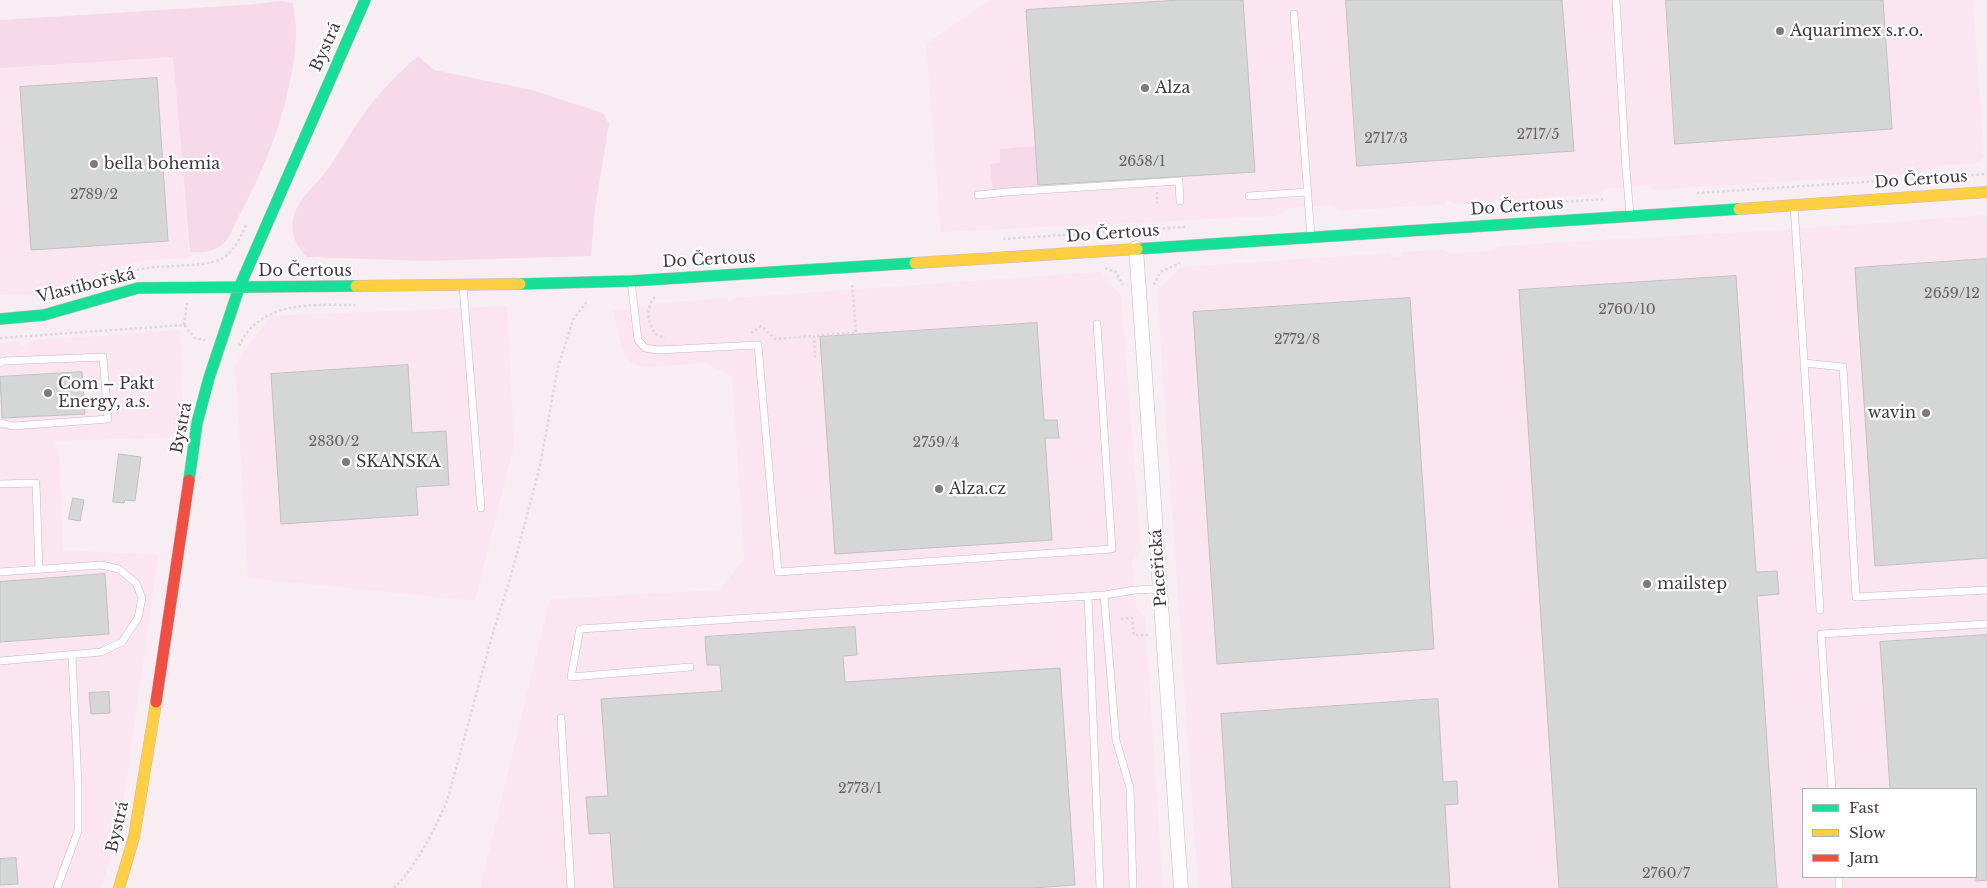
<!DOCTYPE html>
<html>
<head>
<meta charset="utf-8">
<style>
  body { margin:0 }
  #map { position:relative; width:1987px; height:888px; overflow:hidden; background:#f8edf3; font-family:"Libre Baskerville",serif }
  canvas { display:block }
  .legend { position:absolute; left:1802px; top:788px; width:175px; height:90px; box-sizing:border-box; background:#fff; border:1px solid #b4afb1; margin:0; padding:6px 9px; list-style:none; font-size:15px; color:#43373d }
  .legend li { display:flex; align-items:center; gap:10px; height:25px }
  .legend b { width:25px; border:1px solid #b4afb1 }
</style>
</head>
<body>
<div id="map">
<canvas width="1987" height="888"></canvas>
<ul class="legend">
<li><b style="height:6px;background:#16e098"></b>Fast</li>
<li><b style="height:6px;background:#ffcf43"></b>Slow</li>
<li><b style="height:6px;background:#f24e42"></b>Jam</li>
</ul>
</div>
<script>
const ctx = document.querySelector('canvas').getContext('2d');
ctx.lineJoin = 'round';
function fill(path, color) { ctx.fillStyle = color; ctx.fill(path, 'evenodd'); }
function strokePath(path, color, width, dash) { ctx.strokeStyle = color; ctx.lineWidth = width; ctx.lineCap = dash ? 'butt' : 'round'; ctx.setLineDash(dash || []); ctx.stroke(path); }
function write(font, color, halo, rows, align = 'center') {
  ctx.font = font + ' "Libre Baskerville",serif'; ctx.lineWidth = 4.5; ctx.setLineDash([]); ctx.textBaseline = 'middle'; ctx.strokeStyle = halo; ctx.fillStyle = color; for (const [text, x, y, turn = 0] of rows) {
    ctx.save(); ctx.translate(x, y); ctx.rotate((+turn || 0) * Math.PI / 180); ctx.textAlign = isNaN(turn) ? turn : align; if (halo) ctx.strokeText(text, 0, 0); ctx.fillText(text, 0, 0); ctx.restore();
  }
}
fill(new Path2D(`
  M990,0H1973L1984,157L1975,164L1939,165L1927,172L1654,190L1647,186L1608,188L1599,194L1453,204L1452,201H1446V204L1342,211L1330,205L1289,208L1276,216L941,232L926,44Z
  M173,56L189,258L138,261L51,294L0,295V67Z
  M1987,215V888H1198L1157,290L1181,267L1391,253V258L1401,257V252L1442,250L1451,253L1490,251L1499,246L1795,229ZM1803,789H1976V877H1803Z
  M1099,272L1121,295L1141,549L1132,560L1136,608L1145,619L1163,888H480L550,599L720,590L744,559L732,377L706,363L644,367L631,363L626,357L622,349L613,310L654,307L658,303L727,298L728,301L734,300V298Z
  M507,306L514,445L475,601L248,578L235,364L271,316Z
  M180,330L183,437L53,441V448H59L63,550L158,555L119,835L100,888H0V343L20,341V346L27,345V341Z`), '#fbe5f0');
fill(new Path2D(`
  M281,1L293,3C294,14 297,26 296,37C292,101 268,163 238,218C234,226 231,236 225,242C215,252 204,253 190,252L173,57L0,68V20L256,4Z
  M418,56L434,70L532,90L603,113L609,124L595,209L591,256L426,261L307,257C294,245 289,229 295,212C301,196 318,183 328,169C342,149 353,128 368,108C382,89 400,72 418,56Z
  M1035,146L1038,187L993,192L990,164L1000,163V149Z`), '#f7daea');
const building = new Path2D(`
  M1180,0H1243L1255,172L1038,185L1026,10Z
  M1346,0H1562L1574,151L1357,166Z
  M1666,0H1883L1892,129L1675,144Z
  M157,78L168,241L31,250L20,87Z
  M1987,259V558L1875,566L1855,268Z
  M1736,276L1756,572L1777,571L1779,594L1757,596L1777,888H1559L1519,290Z
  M1410,298L1434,649L1217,664L1193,312Z
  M1037,323L1044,420H1057L1059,438H1045L1052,540L835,554L820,337Z
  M408,365L412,433L446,431L449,485L416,487L418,515L281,524L271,374Z
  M82,372L85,414L2,418L0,377Z
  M119,454L141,457L135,501L125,500L124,503L113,502Z
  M73,498L84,500L80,521L69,519Z
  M105,574L109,634L0,642V582Z
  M855,627L857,655L843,656L845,682L1060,668L1075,885L1032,888H614L610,833L589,834L586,797L608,796L601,699L722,691L720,665H707L705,637Z
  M1987,635V880L1976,881V789H1890L1880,642Z
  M109,692L110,713L91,714L89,693Z
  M1438,699L1443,782L1457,781L1458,804L1445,805L1450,888H1232L1221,714Z
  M16,858L18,884L0,885V859Z`);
fill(building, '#d5d7d7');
strokePath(building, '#c0c1c2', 1);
const lane = new Path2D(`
  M1616,0L1626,169L1630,214
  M1294,14L1311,237
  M978,195L1007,192L1179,181L1180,201
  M1249,196L1307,192
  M1794,205L1820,610
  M631,281L638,340L645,348L658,350L758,345L778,572L1112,549L1097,324
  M463,286L481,508
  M0,363L4,361L103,357L108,419L13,426L0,423
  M1804,363L1843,367L1856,597L1987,590
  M0,484L36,483L39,569
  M0,572L101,565L119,569L136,583L142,598L138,618L122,642L101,652L0,661
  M1104,595L1116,740L1130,788L1133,888
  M1088,596L1100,888
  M690,667L571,677L580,629L1104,595L1135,590L1160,589
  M561,718L571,888
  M1832,789L1821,634L1987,624
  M1839,877V888
  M57,888L78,831V785L72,655`);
const street = new Path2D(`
  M1136,248L1181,888`);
const fast = new Path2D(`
  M1137,249L1739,209
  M520,284L631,281L915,263
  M0,319L44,315L138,288L356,286
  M189,480L197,423L209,378L239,288L365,0`);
const slow = new Path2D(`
  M1739,209L1987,192
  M915,263L1137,249
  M356,286L520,284
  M119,888L134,837L156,702`);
const jam = new Path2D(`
  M156,702L189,480`);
strokePath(lane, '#c4babf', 8);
strokePath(street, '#c4babf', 15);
strokePath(fast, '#c4babf', 12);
strokePath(slow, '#c4babf', 12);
strokePath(jam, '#c4babf', 12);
strokePath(new Path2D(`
  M1157,192V203
  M1697,193L1987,174
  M1536,204L1603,199
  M1003,239L1185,227
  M1105,268L1116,272L1123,285
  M137,270C160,264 203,268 221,259C234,252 240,238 246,225
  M1154,285L1160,272L1180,263
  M655,297C645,308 647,324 657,335L665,338
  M184,325L187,303
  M751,333L761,326L775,339L814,336
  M0,338L184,325L195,338L205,340
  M239,346C260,300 313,305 355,305
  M815,358L814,336L856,333L852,284
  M1121,619L1132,618L1134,635H1149
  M394,888C415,868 437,826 448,798L492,636L510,579L540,466L558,367L573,320L588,300`), '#dcd9da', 2.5, [2.5, 2.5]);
strokePath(lane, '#fefcfd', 7);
strokePath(street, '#fefcfd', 14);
strokePath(fast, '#16e098', 11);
strokePath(slow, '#ffcf43', 11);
strokePath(jam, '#f24e42', 11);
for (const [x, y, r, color] of [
  [1780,31,5,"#82777d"],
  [1145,88,5,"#82777d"],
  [94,164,5,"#82777d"],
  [48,393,5,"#82777d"],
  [1926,413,5,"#82777d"],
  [346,462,5,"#82777d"],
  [939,489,5,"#82777d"],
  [1647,584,5,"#82777d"]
]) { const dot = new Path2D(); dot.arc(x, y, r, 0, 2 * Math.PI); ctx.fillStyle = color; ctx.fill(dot); strokePath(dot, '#fff', 2); }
write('14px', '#685f64', null, [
  ["2717/5",1538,135],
  ["2717/3",1386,139],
  ["2658/1",1142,162],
  ["2789/2",94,195],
  ["2659/12",1952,294],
  ["2760/10",1627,310],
  ["2772/8",1297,340],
  ["2830/2",334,442],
  ["2759/4",936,443],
  ["2773/1",860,789],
  ["2760/7",1666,874]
]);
write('16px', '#43373d', '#fff', [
  ["Aquarimex s.r.o.",1790,31],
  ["Alza",1155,88],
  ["bella bohemia",104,164],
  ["Com – Pakt",58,384],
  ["Energy, a.s.",58,402],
  ["wavin",1916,413,"right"],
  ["SKANSKA",356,462],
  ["Alza.cz",949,489],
  ["mailstep",1657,584]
], 'left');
write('16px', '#43373d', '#fff', [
  ["Bystrá",326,47,-66],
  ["Do Čertous",1921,180,-4],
  ["Do Čertous",1517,207,-4],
  ["Do Čertous",1113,234,-4],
  ["Do Čertous",709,260,-3],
  ["Do Čertous",305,271],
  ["Vlastibořská",86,286,-14],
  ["Bystrá",182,428,-79],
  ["Paceřická",1159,568,-94],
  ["Bystrá",118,827,-77]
]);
</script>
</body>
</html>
